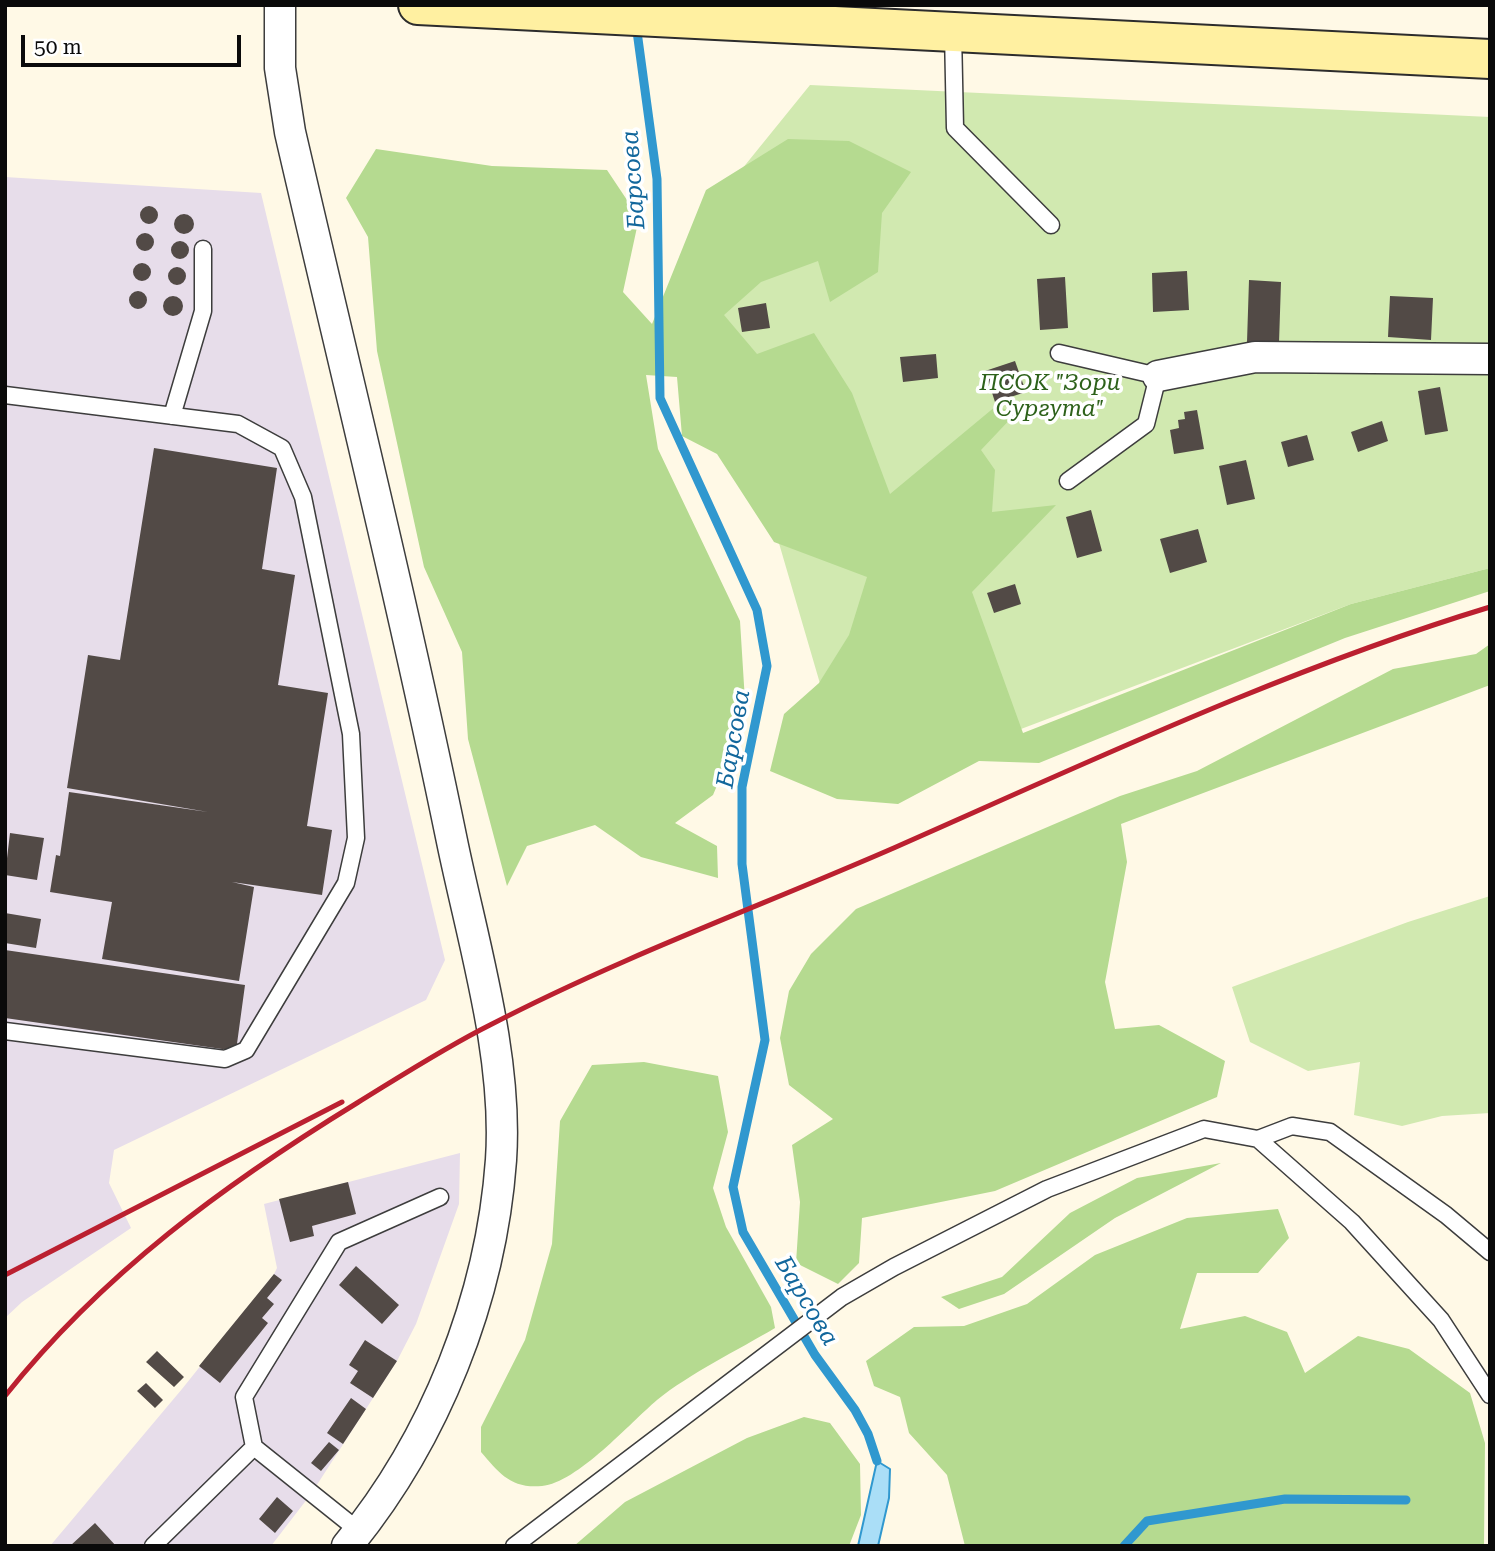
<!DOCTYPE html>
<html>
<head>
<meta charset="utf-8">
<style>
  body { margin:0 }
  #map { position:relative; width:1495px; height:1551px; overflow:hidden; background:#fff9e6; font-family:"Roboto Serif",serif }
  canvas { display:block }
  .frame { position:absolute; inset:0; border:7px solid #0a0a0a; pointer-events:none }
  .scale { position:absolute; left:21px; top:35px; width:220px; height:32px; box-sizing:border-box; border:4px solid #0a0a0a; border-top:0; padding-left:9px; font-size:21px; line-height:24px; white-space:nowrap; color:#0a0a0a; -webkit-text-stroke:5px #fff; paint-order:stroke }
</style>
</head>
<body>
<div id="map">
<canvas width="1495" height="1551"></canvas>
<div class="frame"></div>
<div class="scale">50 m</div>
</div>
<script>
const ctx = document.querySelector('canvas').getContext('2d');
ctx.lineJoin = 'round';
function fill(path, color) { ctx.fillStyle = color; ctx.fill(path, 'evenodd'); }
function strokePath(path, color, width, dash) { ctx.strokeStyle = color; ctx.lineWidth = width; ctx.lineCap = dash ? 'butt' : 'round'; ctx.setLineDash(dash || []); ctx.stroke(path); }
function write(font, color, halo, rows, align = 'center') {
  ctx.font = font + ' "Roboto Serif",serif'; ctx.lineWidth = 7; ctx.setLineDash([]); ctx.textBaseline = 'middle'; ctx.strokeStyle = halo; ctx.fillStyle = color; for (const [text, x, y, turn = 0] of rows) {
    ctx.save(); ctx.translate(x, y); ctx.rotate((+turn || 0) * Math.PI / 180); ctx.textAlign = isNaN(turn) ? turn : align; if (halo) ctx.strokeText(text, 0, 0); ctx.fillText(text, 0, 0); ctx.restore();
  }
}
fill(new Path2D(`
  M5,177L261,193L445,960L426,1000L114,1150L109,1183L131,1228L22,1302L5,1318Z
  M460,1153L459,1204L416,1324L397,1361L311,1494L271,1546H50L182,1389L274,1274L277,1268L264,1204Z`), '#e7ddea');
fill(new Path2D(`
  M810,85L1490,117V568L1351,604L852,793L707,297L729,185Z
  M1490,896V1113L1442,1116L1402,1126L1354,1115L1360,1062L1308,1071L1250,1042L1232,987L1408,922Z`), '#d1e9b0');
fill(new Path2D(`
  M788,139L849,141L911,172L882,213L878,272L830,302L818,261L761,282L724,315L757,354L814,333L852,393L890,494L996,406L1016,413L981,450L995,470L992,512L1056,505L972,592L1023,733L1351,604L1490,568V591L1345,638L1039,763L979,761L898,804L837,799L770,771L784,714L819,683L849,635L867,577L774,542L717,454L682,436L677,377L646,375L658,449L740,621L746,717L713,795L675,823L717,846L718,878L641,857L595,825L527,846L507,886L468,739L462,652L424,567L377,351L368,237L346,198L376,149L492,166L607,170L639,218L623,292L652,324L706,190Z
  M1490,644V685L1121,824L1127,862L1105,982L1115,1029L1159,1025L1225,1061L1217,1097L995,1191L862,1218L859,1263L838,1284L796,1263L800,1202L792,1145L833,1119L789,1085L780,1038L789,991L811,954L856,909L1120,796L1197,771L1393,669L1476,654Z
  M644,1062L718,1076L728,1132L713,1188L726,1227L771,1307L775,1328C738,1350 689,1374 657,1400C631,1422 577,1483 542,1486C511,1489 499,1473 481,1452V1427L525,1340L552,1244L560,1121L592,1065Z
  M1221,1163L1115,1218L1004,1294L959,1309L941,1297L1002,1277L1070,1213L1137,1178Z
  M1278,1209L1289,1238L1258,1273H1197L1180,1329L1245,1316L1287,1332L1305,1373L1358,1336L1409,1349L1470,1393L1485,1443L1484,1546H965L947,1475L909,1433L900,1397L874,1386L866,1361L914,1327L964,1326L1027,1304L1095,1255L1187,1218Z
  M804,1417L830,1423L860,1464L861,1515L849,1546H574L625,1502L747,1438Z`), '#b5da90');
const water = new Path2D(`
  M877,1461L890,1469L889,1498L878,1546H858Z`);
fill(water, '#aadef7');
strokePath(water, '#3098cf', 2);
strokePath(new Path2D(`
  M636,24L657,179L660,398L757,610L767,666L742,787V864L765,1040L733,1187L743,1232L815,1355L855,1410L868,1434L877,1461
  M1124,1546L1147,1521L1285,1499L1406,1500`), '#3098cf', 9);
fill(new Path2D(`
  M140 215a9 9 0 1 1 18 0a9 9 0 1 1-18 0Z
  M174 224a10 10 0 1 1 20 0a10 10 0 1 1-20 0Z
  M136 242a9 9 0 1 1 18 0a9 9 0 1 1-18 0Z
  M171 250a9 9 0 1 1 18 0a9 9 0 1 1-18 0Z
  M133 272a9 9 0 1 1 18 0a9 9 0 1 1-18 0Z
  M168 276a9 9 0 1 1 18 0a9 9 0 1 1-18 0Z
  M1187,271L1189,310L1153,312L1152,273Z
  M1065,277L1068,328L1040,330L1037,279Z
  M1249,280L1281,282L1279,343L1247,342Z
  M129 300a9 9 0 1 1 18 0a9 9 0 1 1-18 0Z
  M1390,296L1433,298L1431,340L1388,337Z
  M163 306a10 10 0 1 1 20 0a10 10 0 1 1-20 0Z
  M766,303L770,328L742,332L738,308Z
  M936,354L938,378L903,382L900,357Z
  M1015,361L1026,392L995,402L985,371Z
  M1440,387L1448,431L1425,435L1418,391Z
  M1197,410L1204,449L1174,454L1170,430L1179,428L1178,420L1185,419L1184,412Z
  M1382,421L1388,441L1358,452L1351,432Z
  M1307,435L1314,460L1288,467L1281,442Z
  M154,448L277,468L262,569L295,575L278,685L328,693L307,826L332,830L322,895L232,882L254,887L239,981L102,959L112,902L50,892L56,855L60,856L69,792L208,812L67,788L88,655L120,660Z
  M1246,460L1255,499L1227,505L1219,466Z
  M1091,510L1102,551L1077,558L1066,517Z
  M1198,529L1207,562L1170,573L1160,539Z
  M1015,584L1021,604L994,613L987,593Z
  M10,833L44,838L37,880L5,875Z
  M5,913L41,919L36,948L5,943Z
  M5,950L245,985L236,1051L5,1018Z
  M348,1182L356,1214L312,1226L314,1236L290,1242L279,1199Z
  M356,1266L399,1305L382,1324L339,1285Z
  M274,1274L282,1280L267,1298L274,1304L262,1318L268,1323L220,1383L199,1366Z
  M365,1340L397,1361L373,1398L350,1383L358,1371L349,1365Z
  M157,1351L184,1377L174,1387L146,1362Z
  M146,1383L163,1400L155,1408L137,1391Z
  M351,1398L366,1409L343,1444L327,1433Z
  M329,1442L339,1450L321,1471L311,1463Z
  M277,1497L293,1511L275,1533L259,1519Z
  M95,1523L116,1546H70Z`), '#524a46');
const lane = new Path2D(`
  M953,32L955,128L1051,225
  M1059,353L1158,376L1146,424L1068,481
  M5,395L238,424L282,448L303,497L351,734L356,838L346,883L246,1050L225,1059L5,1031
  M172,416L203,311V249
  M1258,1139L1292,1126L1330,1132L1446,1215L1490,1252
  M359,1531L254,1447L244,1397L339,1242L440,1197
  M153,1546L254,1447
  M514,1546L842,1297L894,1267L1047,1189L1204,1129L1258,1139L1352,1222L1441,1320L1490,1395`);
const street = new Path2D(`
  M280,5V68L290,132C345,370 404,607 453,846C474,946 508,1058 501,1160C491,1299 435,1439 347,1546
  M1158,376L1255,357L1490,359`);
const secondary = new Path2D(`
  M418,5L1490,59`);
strokePath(lane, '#3d3d3d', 19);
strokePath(street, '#3d3d3d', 33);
strokePath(secondary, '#2c2c2c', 42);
strokePath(lane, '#fff', 16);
strokePath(street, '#fff', 30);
strokePath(secondary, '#fff0a1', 38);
strokePath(new Path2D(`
  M5,1275L342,1102
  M5,1396C103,1273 225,1184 357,1103C401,1076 444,1048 490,1025C621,957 761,906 896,847C1091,761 1286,669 1490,607`), '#bb2030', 5);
write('italic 23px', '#2d611a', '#fff', [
  ["ПСОК \"Зори",1050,383],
  ["Сургута\"",1050,409]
]);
write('italic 24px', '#12679c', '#fff', [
  ["Барсова",634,180,-94],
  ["Барсова",734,739,-80],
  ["Барсова",806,1301,59]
]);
</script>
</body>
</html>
